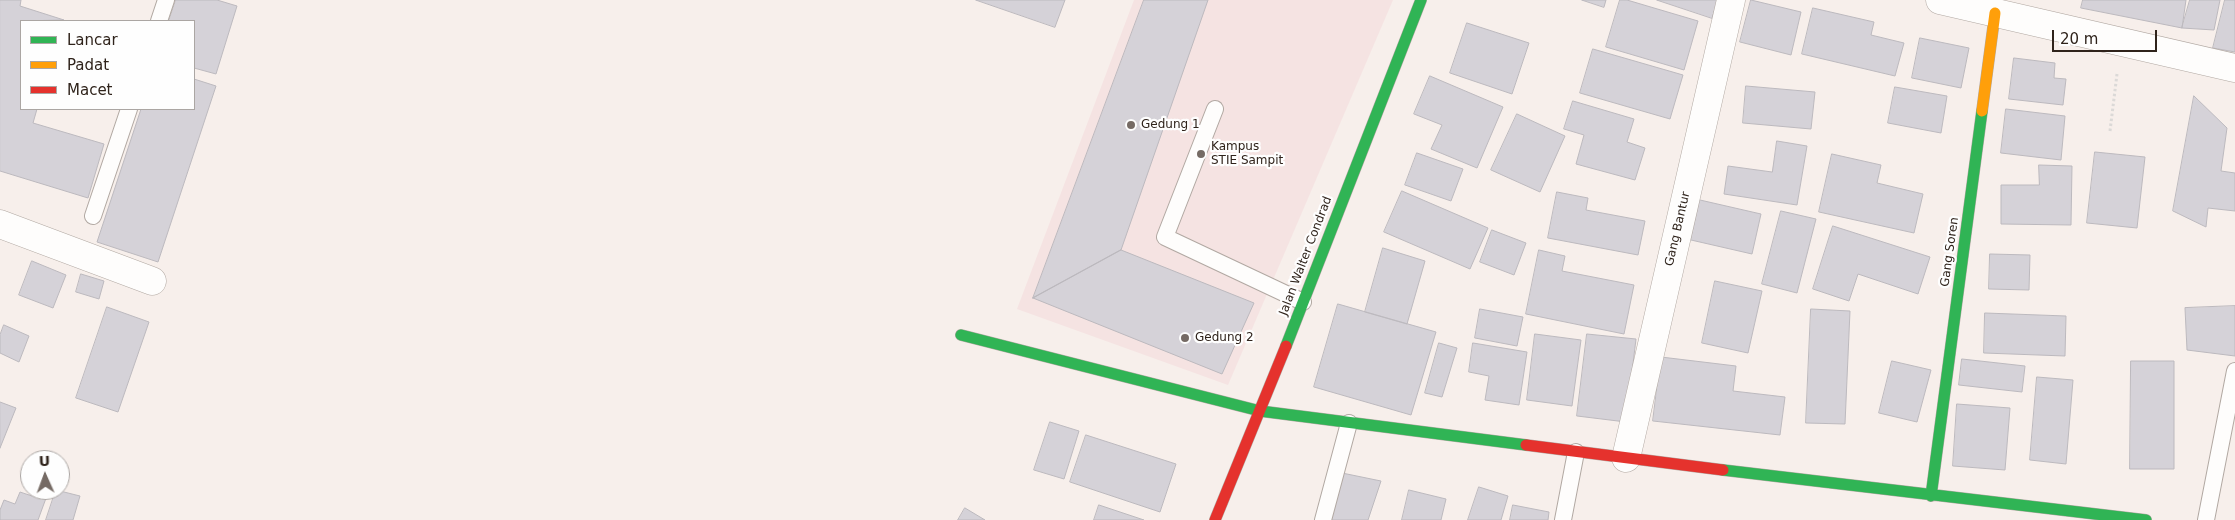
<!DOCTYPE html>
<html>
<head>
<meta charset="utf-8">
<style>
  body { margin:0 }
  #map { position:relative; width:2235px; height:520px; overflow:hidden; background:#f7efeb; font-family:"DejaVu Sans",sans-serif }
  canvas { display:block }
  .legend { position:absolute; left:20px; top:20px; width:175px; height:90px; box-sizing:border-box; background:#fefefe; border:1px solid #aba6a3; margin:0; padding:6px 9px; list-style:none; font-size:15px; color:#2f231b }
  .legend li { display:flex; align-items:center; gap:10px; height:25px }
  .legend b { width:25px; border:1px solid #aba6a3 }
  .north { position:absolute; left:20px; top:450px; width:50px; height:50px; box-sizing:border-box; background:#fefefe; border:1px solid #aba6a3; border-radius:50%; rotate:358deg; font-size:14px; font-weight:700; line-height:20px; text-align:center; color:#2f231b }
  .north::after { content:''; display:block; margin:auto; width:18px; height:22px; background:#756a64; clip-path:polygon(50% 0,100% 100%,50% 72%,0 100%) }
  .scale { position:absolute; left:2052px; top:30px; width:105px; height:22px; box-sizing:border-box; border:2px solid #2f231b; border-top:0; padding-left:6px; font-size:15px; line-height:18px; white-space:nowrap; color:#2f231b; -webkit-text-stroke:4px #fefefe; paint-order:stroke }
</style>
</head>
<body>
<div id="map">
<canvas width="2235" height="520"></canvas>
<ul class="legend">
<li><b style="height:6px;background:#30b455"></b>Lancar</li>
<li><b style="height:6px;background:#ff9f0a"></b>Padat</li>
<li><b style="height:6px;background:#e5322d"></b>Macet</li>
</ul>
<div class="north">U</div>
<div class="scale">20 m</div>
</div>
<script>
const ctx = document.querySelector('canvas').getContext('2d');
ctx.lineJoin = 'round';
function fill(path, color) { ctx.fillStyle = color; ctx.fill(path, 'evenodd'); }
function strokePath(path, color, width, dash) { ctx.strokeStyle = color; ctx.lineWidth = width; ctx.lineCap = dash ? 'butt' : 'round'; ctx.setLineDash(dash || []); ctx.stroke(path); }
function write(font, color, halo, rows, align = 'center') {
  ctx.font = font + ' "DejaVu Sans",sans-serif'; ctx.lineWidth = 4.5; ctx.setLineDash([]); ctx.textBaseline = 'middle'; ctx.strokeStyle = halo; ctx.fillStyle = color; for (const [text, x, y, turn = 0] of rows) {
    ctx.save(); ctx.translate(x, y); ctx.rotate((+turn || 0) * Math.PI / 180); ctx.textAlign = isNaN(turn) ? turn : align; if (halo) ctx.strokeText(text, 0, 0); ctx.fillText(text, 0, 0); ctx.restore();
  }
}
fill(new Path2D(`
  M1134,0H1393L1228,385L1017,309Z`), '#f5e3e2');
const building = new Path2D(`
  M0,0H21L20,6L64,20L21,21V109H37L33,123L104,144L88,198L0,171Z
  M176,0H217L237,6L216,74L194,68V21H169Z
  M976,0H1065L1055,27Z
  M1144,0H1208L1121,250L1033,298Z
  M1582,0H1606L1604,7Z
  M1620,0H1627L1698,21L1684,70L1606,47Z
  M1657,0H1718L1712,18Z
  M1751,0L1801,12L1791,55L1740,42Z
  M2083,0H2186L2182,28L2081,8Z
  M2190,0H2220L2214,30L2182,28Z
  M2225,0H2235V52L2213,48Z
  M1813,8L1874,22L1871,35L1904,43L1895,76L1802,54Z
  M1467,23L1529,43L1512,94L1450,73Z
  M1920,38L1969,48L1961,88L1912,78Z
  M1593,49L1683,75L1670,119L1580,93Z
  M2014,58L2055,63L2054,78L2066,79L2063,105L2009,99Z
  M1430,76L1503,107L1477,168L1431,149L1442,125L1414,114Z
  M194,79L216,86L158,262L97,242L141,109H194Z
  M1746,86L1815,92L1811,129L1743,123Z
  M1895,87L1947,96L1941,133L1888,123Z
  M2194,96L2227,128L2221,171L2235,173V211L2208,208L2206,227L2173,211Z
  M1573,101L1634,119L1627,142L1645,148L1635,180L1576,164L1584,135L1564,129Z
  M2006,109L2065,116L2061,160L2001,153Z
  M1517,114L1565,136L1540,192L1491,170Z
  M1777,141L1807,146L1797,205L1724,194L1728,166L1772,172Z
  M2095,152L2145,157L2137,228L2087,223Z
  M1417,153L1463,169L1451,201L1405,185Z
  M1832,154L1881,165L1877,183L1923,194L1914,233L1819,212Z
  M2039,165L2072,166L2071,225L2001,224V185H2039Z
  M1402,191L1488,228L1470,269L1384,232Z
  M1557,192L1588,198L1586,210L1645,221L1638,255L1548,238Z
  M1700,200L1761,214L1752,254L1691,240Z
  M1781,211L1816,219L1797,293L1762,284Z
  M1833,226L1930,257L1918,294L1858,274L1849,301L1813,289Z
  M1492,230L1526,243L1514,275L1480,262Z
  M1383,248L1425,261L1407,324L1365,312Z
  M1121,250L1254,303L1222,374L1033,298Z
  M1539,250L1565,256L1562,271L1634,285L1624,334L1526,314Z
  M1990,254L2030,255L2029,290L1989,289Z
  M32,261L66,275L53,308L19,295Z
  M81,274L104,281L99,299L76,292Z
  M1715,281L1762,291L1748,353L1702,343Z
  M1338,304L1436,332L1411,415L1314,387Z
  M2235,306V356L2187,350L2185,308Z
  M107,307L149,322L118,412L76,398Z
  M1480,309L1523,317L1517,346L1475,338Z
  M1811,309L1850,311L1845,424L1806,423Z
  M1985,313L2066,316L2065,356L1984,353Z
  M4,325L29,336L19,362L0,353V335Z
  M1535,334L1581,340L1572,406L1527,400Z
  M1587,334L1636,339L1626,422L1577,416Z
  M1439,343L1457,348L1442,397L1425,393Z
  M1473,343L1527,352L1519,405L1485,400L1489,376L1469,372Z
  M1661,357L1736,366L1733,391L1785,397L1780,435L1653,421Z
  M1962,359L2025,366L2022,392L1959,385Z
  M1892,361L1931,370L1917,422L1879,413Z
  M2131,361H2174V469H2130Z
  M2037,377L2073,380L2066,464L2030,460Z
  M0,402L16,408L0,448Z
  M1957,404L2010,408L2005,470L1953,466Z
  M1050,422L1079,431L1064,479L1034,470Z
  M1086,435L1176,464L1160,512L1070,482Z
  M1342,473L1381,481L1368,520H1331Z
  M1479,487L1508,496L1501,520H1468Z
  M34,490H49L38,520H0V510L4,500L15,504L20,492L32,496Z
  M56,490L80,496L73,520H46Z
  M1409,490L1446,499L1441,520H1402Z
  M1099,505L1144,520H1094Z
  M1513,505L1549,512L1548,520H1510Z
  M965,508L985,520H958Z`);
fill(building, '#d5d2d8');
strokePath(building, '#bcb9be', 1);
const lane = new Path2D(`
  M159,21L166,0
  M1215,109L1165,237L1303,302
  M93,216L129,109
  M1323,520L1349,423
  M1563,520L1576,452
  M2206,520L2235,371`);
const street = new Path2D(`
  M1940,0L2235,68
  M0,224L152,281
  M1626,458L1731,0`);
const fast = new Path2D(`
  M961,335L1260,411L1526,445
  M1286,346L1421,0
  M1723,470L2146,520
  M1931,496L1982,111`);
const slow = new Path2D(`
  M1982,111L1995,13`);
const jam = new Path2D(`
  M1526,445L1723,470
  M1215,520L1286,346`);
strokePath(lane, '#b1a8a2', 18);
strokePath(street, '#b1a8a2', 29);
strokePath(fast, '#b1a8a2', 12);
strokePath(slow, '#b1a8a2', 12);
strokePath(jam, '#b1a8a2', 12);
strokePath(new Path2D(`
  M2110,131L2117,74`), '#dbd9d7', 3, [2.5, 2.5]);
strokePath(lane, '#fefdfc', 16);
strokePath(street, '#fefdfc', 28);
strokePath(fast, '#30b455', 11);
strokePath(slow, '#ff9f0a', 11);
strokePath(jam, '#e5322d', 11);
for (const [x, y, r, color] of [
  [1131,125,5,"#756a64"],
  [1201,154,5,"#756a64"],
  [1185,338,5,"#756a64"]
]) { const dot = new Path2D(); dot.arc(x, y, r, 0, 2 * Math.PI); ctx.fillStyle = color; ctx.fill(dot); strokePath(dot, '#fefefe', 2); }
write('12px', '#2f231b', '#fefefe', [
  ["Gedung 1",1141,125],
  ["Kampus",1211,147],
  ["STIE Sampit",1211,161],
  ["Gedung 2",1195,338]
], 'left');
write('12px', '#2f231b', '#fefefe', [
  ["Gang Bantur",1678,229,-77],
  ["Gang Soren",1950,252,-82],
  ["Jalan Walter Condrad",1306,256,-69]
]);
</script>
</body>
</html>
